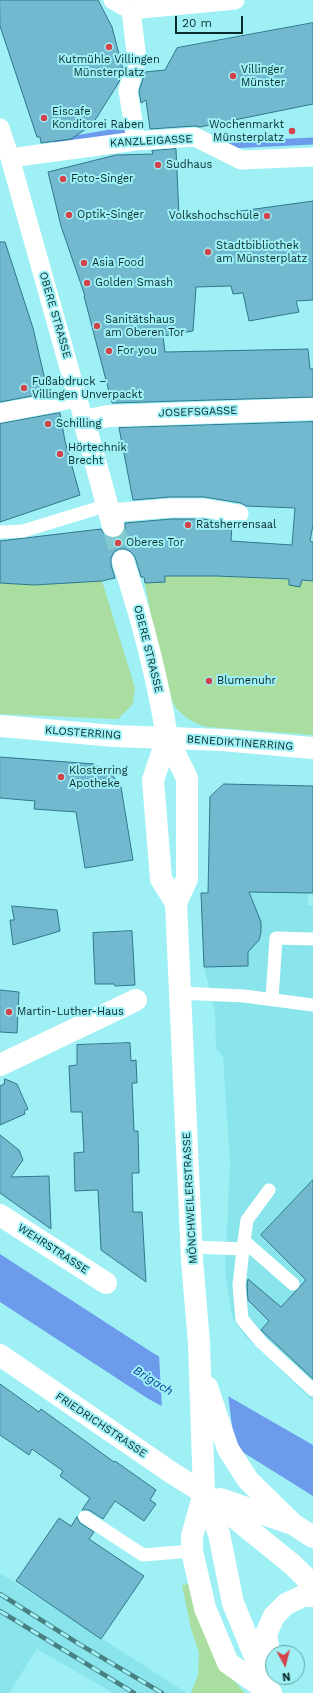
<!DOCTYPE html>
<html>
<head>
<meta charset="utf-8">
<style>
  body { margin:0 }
  #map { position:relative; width:313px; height:1693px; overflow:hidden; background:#9ff0f5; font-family:"Work Sans",sans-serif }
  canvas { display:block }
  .north { position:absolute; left:265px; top:1645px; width:40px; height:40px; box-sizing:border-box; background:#9ff0f5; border:1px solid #63a2a5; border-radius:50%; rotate:173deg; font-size:11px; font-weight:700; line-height:16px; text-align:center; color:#082c2e }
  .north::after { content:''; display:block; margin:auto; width:14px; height:18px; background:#d3434c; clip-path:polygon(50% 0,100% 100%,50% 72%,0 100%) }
  .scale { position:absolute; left:175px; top:16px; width:68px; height:18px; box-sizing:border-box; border:2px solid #082c2e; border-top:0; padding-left:5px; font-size:12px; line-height:14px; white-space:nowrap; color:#082c2e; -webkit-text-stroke:3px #9ff0f5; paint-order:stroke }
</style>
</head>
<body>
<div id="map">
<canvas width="313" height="1693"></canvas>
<div class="north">N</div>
<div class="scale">20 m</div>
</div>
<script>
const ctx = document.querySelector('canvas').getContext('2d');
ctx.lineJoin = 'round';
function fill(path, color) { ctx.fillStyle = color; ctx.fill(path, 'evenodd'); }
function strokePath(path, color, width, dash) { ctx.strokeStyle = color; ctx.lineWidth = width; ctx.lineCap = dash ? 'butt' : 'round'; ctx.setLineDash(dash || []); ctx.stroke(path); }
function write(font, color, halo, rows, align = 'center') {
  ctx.font = font + ' "Work Sans",sans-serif'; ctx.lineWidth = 4; ctx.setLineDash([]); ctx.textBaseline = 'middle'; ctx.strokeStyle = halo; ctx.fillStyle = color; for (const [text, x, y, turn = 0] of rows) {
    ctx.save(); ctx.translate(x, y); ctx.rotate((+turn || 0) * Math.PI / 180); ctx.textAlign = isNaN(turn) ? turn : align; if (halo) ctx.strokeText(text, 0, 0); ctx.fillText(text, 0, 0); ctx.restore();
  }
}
fill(new Path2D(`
  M246,892L308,893V905H313V1401L246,1337L232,1317L225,1270L230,1163L223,1057L216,1048L215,1012L204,967L201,893Z
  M0,1573L168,1681L187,1693H113L37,1649L9,1693H0Z`), '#89e5eb');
fill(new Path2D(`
  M165,576H217L313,581V735L207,727C195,724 187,719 178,710C172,704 170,694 167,685C157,652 151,618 145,583L165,582Z
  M102,581L135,688L133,704L118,719H115L0,714V583L34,585Z
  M190,1584C204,1622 216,1663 245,1693H191L198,1675L199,1652L191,1629L182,1585Z`), '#a9dea0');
fill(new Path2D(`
  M0,1254L153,1353L313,1445V1496L225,1441L147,1398L0,1302Z`), '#6d9beb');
fill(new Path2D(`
  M159,1354L228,1394L233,1434L224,1443L162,1409Z`), '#9ff0f5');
strokePath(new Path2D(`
  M57,142L123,131
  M229,145L313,141`), '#6d9beb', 7);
const building = new Path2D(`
  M0,0H98L112,27L123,70L119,82L92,125L71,139L41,143L40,137H37L0,26Z
  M313,23V104L200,127L194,126L150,129L146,100L141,103L139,91L145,72L165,70L177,48Z
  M176,149L179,216L226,215V213L313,201V300L296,301L299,312L249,321L243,293L233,294L231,286L196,287L193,331L163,336L165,352L308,349L310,369H313V397L112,403L84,296H85L61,226L48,172L116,155L153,154L152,151Z
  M0,242H5L33,328L48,393L0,402Z
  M60,413L65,441L80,495L0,522V424Z
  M313,422V525L310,541L313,542V581L302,580L300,587L289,585V579L217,576H165V582L145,583L144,577H141L135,557L131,552L125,549H119L114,552L111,558V565L115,578L102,581L34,585L0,583V541L101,529L105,535L110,538H116L122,534L125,529V523L171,519H203L232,524L231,541L292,545L295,508L246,506L241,503L204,497H170L133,500L119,428Z
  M0,757L94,764V765L110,772L121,787L133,860L85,868L76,812L34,809L35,801L0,798Z
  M224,784L313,786V893L249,892L261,922V932L259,940L248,952V966L204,967L201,893H208L210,797Z
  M12,906L57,910L60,931L13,945L10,920H14Z
  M132,931L135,985L115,986L114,984H95L93,933Z
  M0,990L19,992L17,1033L0,1032Z
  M130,1043L131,1061L136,1060L137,1083H132L134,1131H138L139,1173H132L133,1212H142L146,1282L101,1250L98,1190L75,1191L74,1153L84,1152L82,1112H71L69,1066L77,1065V1045Z
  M5,1079L17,1084L28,1109L24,1111L25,1114L0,1125V1086L4,1084Z
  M0,1135L19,1150L23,1160L11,1177L49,1176L51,1229L0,1193Z
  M313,1180V1379L261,1330L269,1321L248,1300L247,1285L248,1279L281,1307L306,1280L261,1235Z
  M0,1384L39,1412L41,1409L114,1462L115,1461L156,1490L150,1500L156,1504L144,1521L115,1501L103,1519L89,1510H82L90,1498L60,1476L63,1471L32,1449L29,1455L0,1435Z
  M77,1517L80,1523L94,1532L89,1539L144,1576L101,1639L16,1581L59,1518L71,1526Z`);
fill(building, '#72b9d0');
strokePath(building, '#2e778d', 1);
strokePath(new Path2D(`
  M113,526L123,561`), '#81c9cd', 22, [22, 11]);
strokePath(new Path2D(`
  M0,532L23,531L108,505
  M180,993L244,996L313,1005
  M272,999L276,938L313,939
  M244,1241L247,1220L269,1190
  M192,1247L243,1249
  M293,1284L244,1241L239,1285L242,1319L261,1342L313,1390
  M85,1517L143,1555L192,1551`), '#fff', 13);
strokePath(new Path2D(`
  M113,0L131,10
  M0,128L10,158L84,421
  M136,141L128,90L137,60L131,10L235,0
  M10,158L136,141L195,137L241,160L313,157
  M0,413L53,403L78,397
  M110,513L171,508H204L239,514`), '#fff', 19);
strokePath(new Path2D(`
  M113,526L84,421L108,416L313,409
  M123,561C142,619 158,678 167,738
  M0,1065L136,1000
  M0,1215L106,1283
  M204,1493L192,1536V1551L205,1608L228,1663L271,1693
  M204,1493L219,1534L233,1603L269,1691
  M269,1680L268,1646L266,1634L274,1616L286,1604L303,1596H313`), '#fff', 22);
strokePath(new Path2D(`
  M0,1355L172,1473L204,1493`), '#fff', 22);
strokePath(new Path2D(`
  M0,726L114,736L222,740L313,748
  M167,738L187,778V879L176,903L192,1260L199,1343L204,1493
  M167,738L153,780L161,879L176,903
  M207,1387L228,1449L248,1480L293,1524
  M204,1493L293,1565L313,1585
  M220,1499L293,1524L313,1537`), '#fff', 22);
const rail = new Path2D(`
  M0,1594L79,1644L162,1693
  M0,1611L134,1693`);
strokePath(rail, '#498083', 4.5);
strokePath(rail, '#9ff0f5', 3, [9]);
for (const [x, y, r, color] of [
  [109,47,4,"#d3434c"],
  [233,76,4,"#d3434c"],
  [44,118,4,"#d3434c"],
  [292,131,4,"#d3434c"],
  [158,165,4,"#d3434c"],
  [63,179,4,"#d3434c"],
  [69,215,4,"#d3434c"],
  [267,216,4,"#d3434c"],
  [208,252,4,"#d3434c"],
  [84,263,4,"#d3434c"],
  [87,283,4,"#d3434c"],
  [97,326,4,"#d3434c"],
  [109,351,4,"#d3434c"],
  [24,388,4,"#d3434c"],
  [48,424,4,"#d3434c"],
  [60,454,4,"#d3434c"],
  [188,525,4,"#d3434c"],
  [118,543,4,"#d3434c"],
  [209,681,4,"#d3434c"],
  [61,777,4,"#d3434c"],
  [9,1012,4,"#d3434c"]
]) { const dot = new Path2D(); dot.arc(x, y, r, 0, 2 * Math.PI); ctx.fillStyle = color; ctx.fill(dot); strokePath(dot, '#9ff0f5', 1.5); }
write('11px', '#082c2e', '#9ff0f5', [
  ["Kutmühle Villingen",109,60,"center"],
  ["Münsterplatz",109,73,"center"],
  ["Villinger",241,70],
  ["Münster",241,83],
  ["Eiscafe",52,112],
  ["Konditorei Raben",52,125],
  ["Wochenmarkt",284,125,"right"],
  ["Münsterplatz",284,138,"right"],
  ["Sudhaus",166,165],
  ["Foto-Singer",71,179],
  ["Optik-Singer",77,215],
  ["Volkshochschule",259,216,"right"],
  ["Stadtbibliothek",216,246],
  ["am Münsterplatz",216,259],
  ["Asia Food",92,263],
  ["Golden Smash",95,283],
  ["Sanitätshaus",105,320],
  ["am Oberen Tor",105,333],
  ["For you",117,351],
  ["Fußabdruck –",32,382],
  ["Villingen Unverpackt",32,395],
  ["Schilling",56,424],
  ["Hörtechnik",68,448],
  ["Brecht",68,461],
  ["Ratsherrensaal",196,525],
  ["Oberes Tor",126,543],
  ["Blumenuhr",217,681],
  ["Klosterring",69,771],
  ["Apotheke",69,784],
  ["Martin-Luther-Haus",17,1012]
], 'left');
write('11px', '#082c2e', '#9ff0f5', [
  ["KANZLEIGASSE",151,141,-3],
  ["OBERE STRASSE",55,315,74],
  ["JOSEFSGASSE",198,412,-2],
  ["OBERE STRASSE",148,649,76],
  ["KLOSTERRING",83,733,4],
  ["BENEDIKTINERRING",240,743,4],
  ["MÖNCHWEILERSTRASSE",190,1198,-93],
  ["WEHRSTRASSE",53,1249,33],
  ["FRIEDRICHSTRASSE",101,1425,34]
]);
write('italic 12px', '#0b419c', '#9ff0f5', [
  ["Brigach",153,1381,32]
]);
</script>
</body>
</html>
